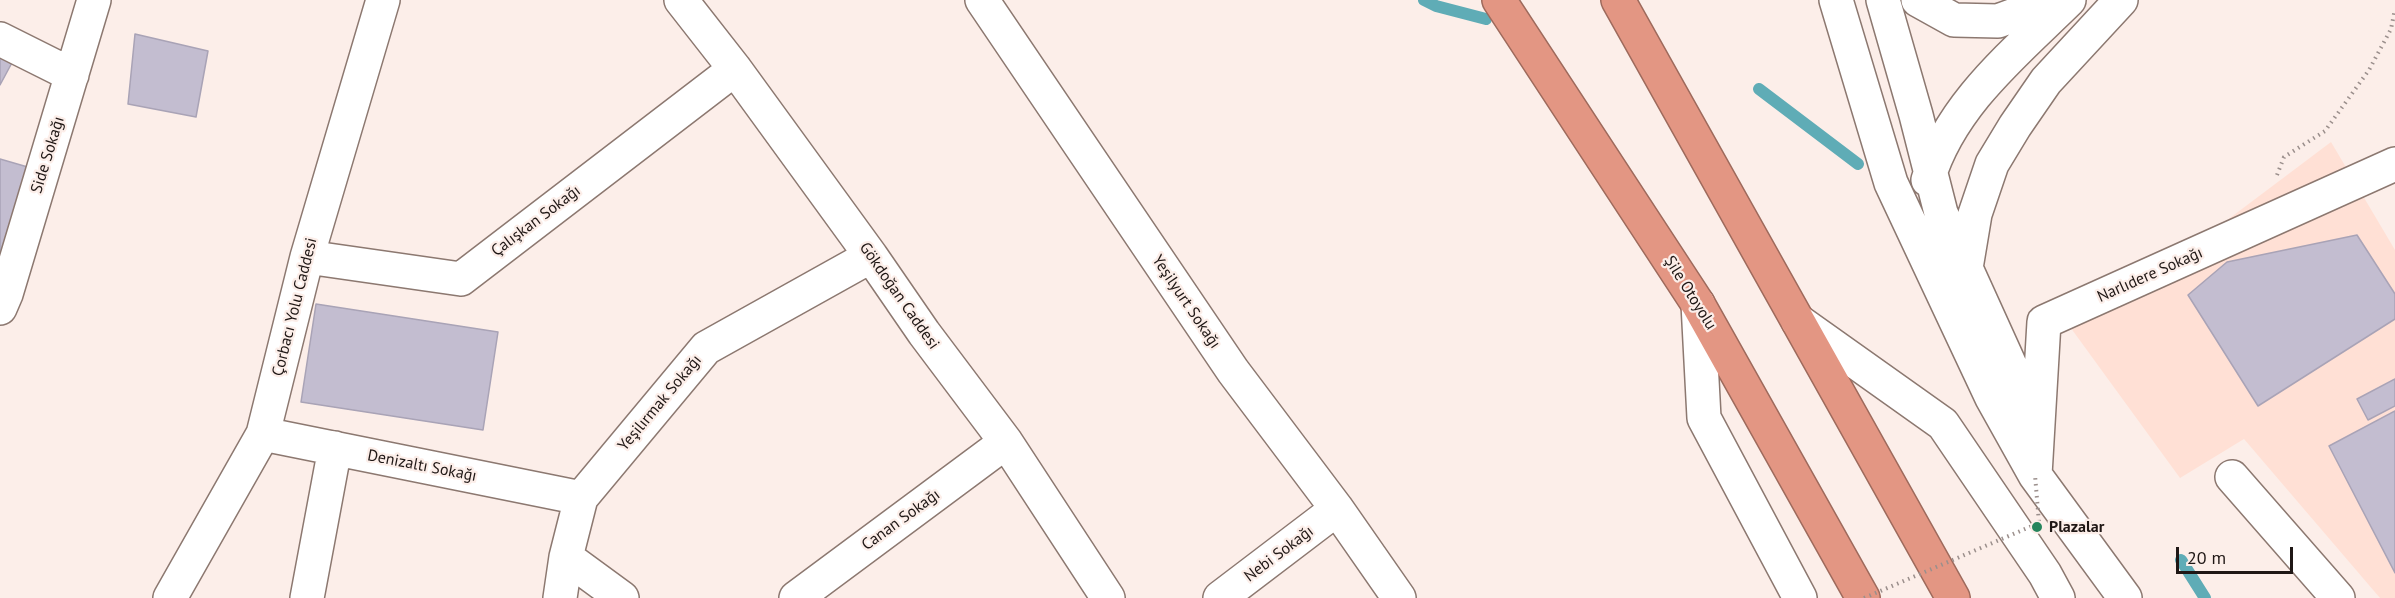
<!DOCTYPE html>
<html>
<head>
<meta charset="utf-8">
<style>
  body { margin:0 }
  #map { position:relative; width:2395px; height:598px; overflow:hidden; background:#fceee9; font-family:"PT Sans",sans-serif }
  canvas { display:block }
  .scale { position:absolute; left:2176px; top:547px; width:117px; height:27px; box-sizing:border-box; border:3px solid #1f1715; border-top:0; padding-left:8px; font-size:18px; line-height:21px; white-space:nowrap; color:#1f1715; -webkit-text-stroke:4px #fceee9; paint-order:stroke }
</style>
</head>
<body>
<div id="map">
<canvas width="2395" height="598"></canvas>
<div class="scale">20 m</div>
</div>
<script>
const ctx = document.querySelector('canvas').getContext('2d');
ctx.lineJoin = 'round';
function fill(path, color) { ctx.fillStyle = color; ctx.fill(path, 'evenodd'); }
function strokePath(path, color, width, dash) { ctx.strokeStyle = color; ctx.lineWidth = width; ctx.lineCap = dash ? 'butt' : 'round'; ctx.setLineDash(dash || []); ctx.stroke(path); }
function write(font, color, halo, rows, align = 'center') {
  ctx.font = font + ' "PT Sans",sans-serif'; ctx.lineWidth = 4.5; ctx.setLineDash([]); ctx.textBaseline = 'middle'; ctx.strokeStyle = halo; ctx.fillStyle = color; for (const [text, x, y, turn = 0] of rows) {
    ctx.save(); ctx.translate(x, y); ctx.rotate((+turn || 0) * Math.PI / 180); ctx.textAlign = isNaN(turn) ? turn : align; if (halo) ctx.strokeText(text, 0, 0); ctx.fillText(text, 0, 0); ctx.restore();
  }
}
fill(new Path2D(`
  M2331,142L2395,250V598H2380L2244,439L2180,478L2065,320L2206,236Z`), '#ffe0d5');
strokePath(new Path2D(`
  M1424,0L1436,6L1486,19
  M1759,89L1858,164
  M2181,560L2205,598`), '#5facb6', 12);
const building = new Path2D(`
  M135,34L208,51L196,117L128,104Z
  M0,51L14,59L0,85Z
  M0,159L38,170L0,264Z
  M2357,235L2395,294V319L2258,406L2188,295L2227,262Z
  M316,304L498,332L483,430L301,402Z
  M2395,379V406L2368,420L2357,399Z
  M2395,411V573L2329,446Z`);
fill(building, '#c3bdd0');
strokePath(building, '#a9a3b6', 1.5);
const minor = new Path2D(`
  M681,0L735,69L871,256L924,333L1006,442L1108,598
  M982,0L1233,371L1337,509L1399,598
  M1836,0L1891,183L1992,398L2035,475L2125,598
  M1883,0L1916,115L1941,213L2019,385L2026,426
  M1918,0L1954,20L1998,21L2055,0
  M0,39L72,75
  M1928,180C1950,105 2015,53 2069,0
  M307,257L461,279L735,69
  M1966,268L1975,214L1992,164L2015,126L2046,81L2121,0
  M1698,304L1704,418L1800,598
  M0,308L6,294L94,0
  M1798,321L1943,424L2045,574L2058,598
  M263,434L581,498
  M2035,475L2044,322L2395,164
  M2232,477L2338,598
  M566,557L622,598
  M170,598L263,434L307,257L383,0
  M307,598L335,448
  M560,598L566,557L581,498L706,348L871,256
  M796,598L1006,442
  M1220,598L1337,509`);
const highway = new Path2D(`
  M1499,0L1698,304L1863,598
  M1618,0L1953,598`);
strokePath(minor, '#8c7870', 36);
strokePath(highway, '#9e6a5c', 36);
strokePath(new Path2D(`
  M2277,175L2284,157L2325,131L2369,70L2391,29L2395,9`), '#9b8f8c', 4, [1.5, 4.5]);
strokePath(minor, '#fff', 33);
strokePath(highway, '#e39683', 33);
strokePath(new Path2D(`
  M1864,598L2039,523L2035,475`), '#9b8f8c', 4, [1.5, 4.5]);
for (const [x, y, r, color] of [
  [2037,527,6,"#26855d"]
]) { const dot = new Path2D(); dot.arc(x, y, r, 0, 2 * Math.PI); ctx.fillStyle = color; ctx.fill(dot); strokePath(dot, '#fceee9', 2); }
write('16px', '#1f1715', '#fceee9', [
  ["Side Sokağı",48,155,-73],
  ["Çalışkan Sokağı",536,221,-37],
  ["Narlıdere Sokağı",2150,275,-24],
  ["Şile Otoyolu",1690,293,58],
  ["Gökdoğan Caddesi",899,296,55],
  ["Yeşilyurt Sokağı",1186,302,56],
  ["Çorbacı Yolu Caddesi",295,307,-76],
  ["Yeşilırmak Sokağı",660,403,-50],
  ["Denizaltı Sokağı",422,466,11],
  ["Canan Sokağı",901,520,-36],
  ["Nebi Sokağı",1279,554,-37]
]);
write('bold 16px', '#1f1715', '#fceee9', [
  ["Plazalar",2049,527]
], 'left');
</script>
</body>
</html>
